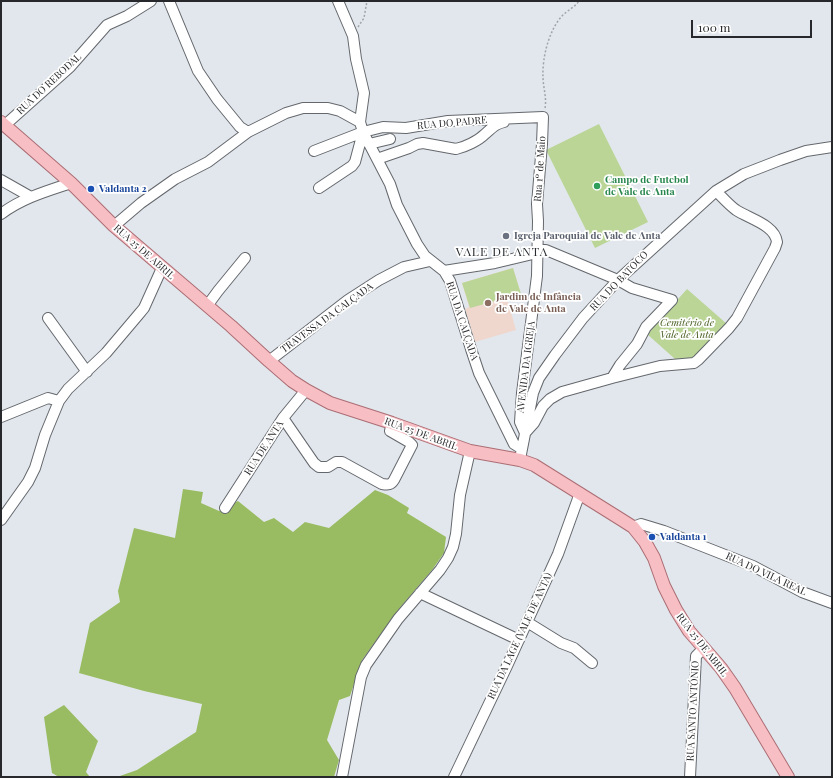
<!DOCTYPE html>
<html>
<head>
<meta charset="utf-8">
<style>
  body { margin:0 }
  #map { position:relative; width:833px; height:778px; overflow:hidden; background:#e2e7ed; font-family:"Playfair Display",serif }
  canvas { display:block }
  .frame { position:absolute; inset:0; border:2px solid #27282b; pointer-events:none }
  .scale { position:absolute; left:691px; top:20px; width:121px; height:18px; box-sizing:border-box; border:2px solid #27282b; border-top:0; padding-left:5px; font-size:12px; line-height:14px; white-space:nowrap; color:#27282b; -webkit-text-stroke:3px #fff; paint-order:stroke }
</style>
</head>
<body>
<div id="map">
<canvas width="833" height="778"></canvas>
<div class="frame"></div>
<div class="scale">100 m</div>
</div>
<script>
const ctx = document.querySelector('canvas').getContext('2d');
ctx.lineJoin = 'round';
function fill(path, color) { ctx.fillStyle = color; ctx.fill(path, 'evenodd'); }
function strokePath(path, color, width, dash) { ctx.strokeStyle = color; ctx.lineWidth = width; ctx.lineCap = dash ? 'butt' : 'round'; ctx.setLineDash(dash || []); ctx.stroke(path); }
function write(font, color, halo, rows, align = 'center') {
  ctx.font = font + ' "Playfair Display",serif'; ctx.lineWidth = 3.5; ctx.setLineDash([]); ctx.textBaseline = 'middle'; ctx.strokeStyle = halo; ctx.fillStyle = color; for (const [text, x, y, turn = 0] of rows) {
    ctx.save(); ctx.translate(x, y); ctx.rotate((+turn || 0) * Math.PI / 180); ctx.textAlign = isNaN(turn) ? turn : align; if (halo) ctx.strokeText(text, 0, 0); ctx.fillText(text, 0, 0); ctx.restore();
  }
}
fill(new Path2D(`
  M513,268L521,294L507,298L516,330L475,342L465,309L469,307L462,283Z`), '#efd7ce');
fill(new Path2D(`
  M599,124L648,222L595,248L546,150Z
  M513,268L521,294L470,308L462,283Z
  M687,289L727,324L694,358L685,361L675,359L647,334Z`), '#bad596');
fill(new Path2D(`
  M183,489L203,492L201,503L219,511L238,501L264,522L274,518L293,532L305,522L329,528L375,490L388,495L409,508L407,513L446,537L444,553L432,570L398,610L362,660L350,696L339,700L327,740L339,760L334,777H117L137,770L196,732L202,704L144,691L79,673L90,623L120,602L118,591L134,528L175,538Z
  M64,705L98,741L86,772L90,777H59L52,773L44,717Z`), '#99bc62');
const minor = new Path2D(`
  M169,1L198,71L217,99L240,127L248,132
  M338,1L353,36L356,59L364,93L360,122L363,132L390,184L397,205L417,244L425,256L444,271L450,281L471,349L479,373L514,444L522,449
  M5,125L70,67L107,25L127,16L151,1
  M369,144L390,139
  M314,151L363,132L383,127L406,128L448,121L543,117L542,144L537,204L538,221L537,276L522,393L520,422L525,433L534,423L543,406L550,399L562,392L612,378L660,366L694,363L698,360L729,328L737,318L775,248L777,242C775,225 750,219 736,210C729,205 722,197 716,191
  M377,159L409,148L417,144L423,143L456,149C465,147 478,141 485,134C492,128 495,124 504,122
  M1,180L31,197
  M319,188L352,166L355,162L363,132
  M1,214C22,198 47,191 71,183
  M114,226L141,203L175,179L208,162L248,132L286,113L303,108H328L340,111L360,122
  M537,250H546L618,280L632,288L672,300L646,327L637,344L620,365L612,378
  M444,271L495,263L537,253
  M207,306L218,291L245,258
  M48,318L87,372
  M269,361L348,300L379,280L404,267L430,261
  M1,417L48,398L59,401
  M283,418L314,463L319,467H328L336,462H342L382,484C388,485 391,485 394,480L412,445L409,442L390,431L392,423
  M521,454L533,393L539,378L555,355L583,318L618,280L716,191L744,174L780,160L806,151L832,147
  M225,508L283,418L306,390
  M1,520L28,482L35,468L45,435L59,401L68,389L106,353L139,314L144,308L162,268
  M633,527L641,524L664,531L753,566L802,592L832,603
  M420,593L519,640
  M527,622L561,643L574,648L592,663
  M342,777L361,677L366,665L398,619L440,570L448,558L453,547L456,534L460,495L470,451
  M454,777L507,666L558,554L580,493
  M690,777L696,656L704,648`);
const major = new Path2D(`
  M1,122L71,183L114,226L231,326L269,361L292,381L306,390L330,403L392,423L470,451L520,460L534,465L622,520L633,527L645,542L654,558L664,586L676,610L689,631L721,668L735,688L788,777`);
strokePath(minor, '#64686d', 12);
strokePath(major, '#ab6e74', 14);
strokePath(new Path2D(`
  M358,27L364,18L367,1
  M545,108C547,98 543,87 543,77C542,58 549,29 563,15C568,10 575,7 579,1`), '#a0a4a9', 1.5, [2, 2]);
strokePath(minor, '#fff', 10);
strokePath(major, '#f7bec4', 12);
for (const [x, y, r, color] of [
  [597,186,4,"#2e9e5b"],
  [91,189,4,"#1a4fb4"],
  [506,236,4,"#6b7280"],
  [488,303,4,"#8d6e63"],
  [652,537,4,"#1a4fb4"]
]) { const dot = new Path2D(); dot.arc(x, y, r, 0, 2 * Math.PI); ctx.fillStyle = color; ctx.fill(dot); strokePath(dot, '#fff', 1.5); }
write('10px', '#27282b', '#fff', [
  ["RUA DO REBODAL",49,84,-43],
  ["RUA DO PADRE",452,123,-5],
  ["Rua 1º de Maio",540,169,-86],
  ["RUA 25 DE ABRIL",144,252,41],
  ["RUA DO BATOCO",619,281,-46],
  ["TRAVESSA DA CALÇADA",327,318,-36],
  ["RUA DA CALÇADA",462,321,72],
  ["AVENIDA DA IGREJA",526,367,-83],
  ["RUA 25 DE ABRIL",421,434,20],
  ["RUA DE ANTA",264,448,-57],
  ["RUA DO VILA REAL",766,574,25],
  ["RUA DA LAGE (VALE DE ANTA)",520,636,-65],
  ["RUA 25 DE ABRIL",702,645,52],
  ["RUA SANTO ANTÓNIO",693,711,-87]
]);
write('bold 10px', '#27864d', '#fff', [
  ["Campo de Futebol",605,180],
  ["de Vale de Anta",605,192]
], 'left');
write('bold 10px', '#164399', '#fff', [
  ["Valdanta 2",99,189],
  ["Valdanta 1",660,537]
], 'left');
write('bold 10px', '#5b616d', '#fff', [
  ["Igreja Paroquial de Vale de Anta",514,236]
], 'left');
write('bold 10px', '#785e54', '#fff', [
  ["Jardim de Infância",496,297],
  ["de Vale de Anta",496,309]
], 'left');
write('italic 10px', '#485f21', '#fff', [
  ["Cemitério de",687,323],
  ["Vale de Anta",687,335]
]);
ctx.letterSpacing = '1px';
write('12px', '#282c30', '#fff', [
  ["VALE DE ANTA",502,252]
]);
ctx.letterSpacing = '0px';
</script>
</body>
</html>
